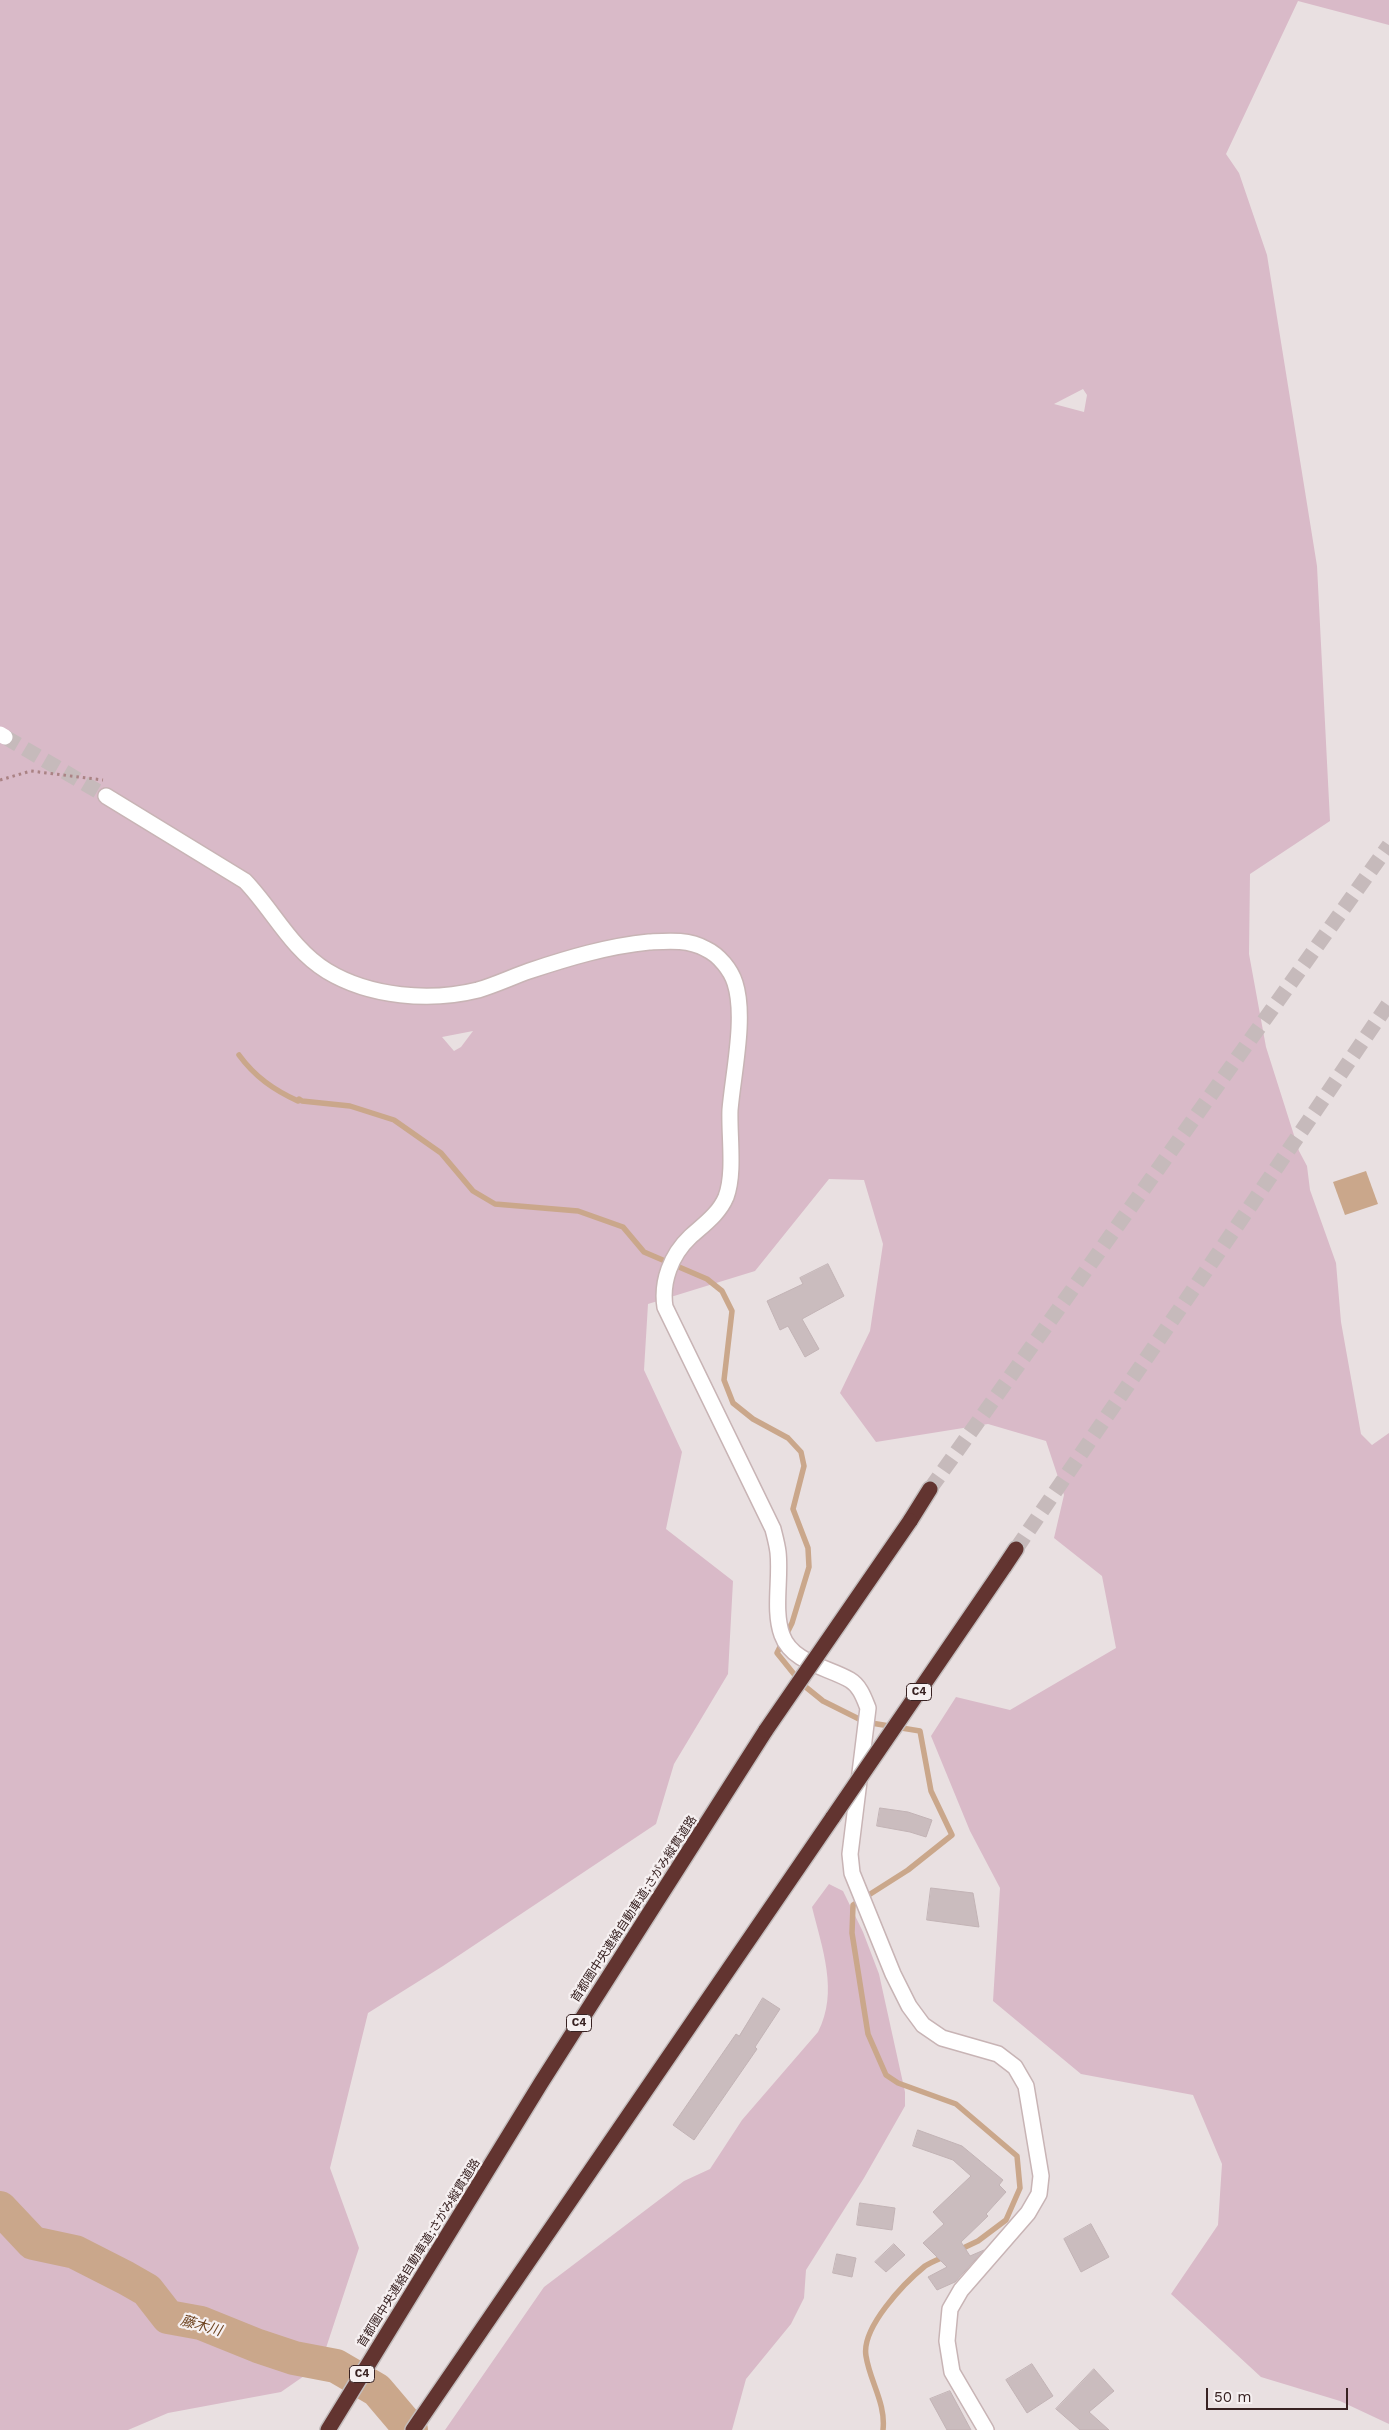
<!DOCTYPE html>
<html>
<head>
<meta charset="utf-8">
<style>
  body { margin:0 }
  #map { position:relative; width:1389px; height:2430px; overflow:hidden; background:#e9e0e1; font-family:"Work Sans",sans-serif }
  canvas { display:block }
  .scale { position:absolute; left:1206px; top:2388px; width:142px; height:22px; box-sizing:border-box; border:2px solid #382222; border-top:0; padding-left:6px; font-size:15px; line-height:18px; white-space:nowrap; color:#382222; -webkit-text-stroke:4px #f6f0f1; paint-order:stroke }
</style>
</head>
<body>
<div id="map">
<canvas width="1389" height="2430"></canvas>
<div class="scale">50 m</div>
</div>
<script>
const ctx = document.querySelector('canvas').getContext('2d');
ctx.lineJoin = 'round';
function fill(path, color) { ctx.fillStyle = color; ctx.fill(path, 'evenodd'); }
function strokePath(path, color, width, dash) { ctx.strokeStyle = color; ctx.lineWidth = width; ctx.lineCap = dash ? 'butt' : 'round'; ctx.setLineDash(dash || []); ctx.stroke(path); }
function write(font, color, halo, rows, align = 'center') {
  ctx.font = font + ' "Work Sans","Noto Sans JP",sans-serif'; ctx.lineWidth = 4.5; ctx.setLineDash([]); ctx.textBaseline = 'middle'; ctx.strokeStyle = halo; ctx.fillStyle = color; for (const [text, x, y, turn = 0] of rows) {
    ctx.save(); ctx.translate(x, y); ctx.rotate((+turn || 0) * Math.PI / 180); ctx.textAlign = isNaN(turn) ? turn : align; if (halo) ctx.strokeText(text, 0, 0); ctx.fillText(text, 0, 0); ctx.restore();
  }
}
fill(new Path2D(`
  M0,0H1389V25L1298,1L1226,154L1239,173L1267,255L1317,566L1330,821L1250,874L1249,954L1266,1047L1299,1151L1307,1166L1310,1190L1336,1263L1341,1322L1361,1434L1372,1445L1389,1433V2424L1340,2401L1261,2377L1171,2294L1218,2225L1222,2164L1193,2095L1081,2074L993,2001L1000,1888L970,1831L931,1736L956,1697L1010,1710L1116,1648L1102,1576L1054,1538L1064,1495L1046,1441L988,1424L876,1442L840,1393L870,1331L883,1244L864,1180L829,1179L755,1271L648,1304L644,1370L682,1452L666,1529L733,1581L728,1674L674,1764L656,1824L443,1966L368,2013L330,2168L359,2248L324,2354L304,2376L281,2392L168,2413L128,2430H0ZM1083,389L1087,395L1084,412L1054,404ZM473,1031L461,1047L454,1051L442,1037Z
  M829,1884L843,1891L863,1932L879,1974L905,2092V2106L864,2178L806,2270L804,2298L791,2324L746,2379L732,2430H445L544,2287L684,2181L710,2169L742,2120L818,2032C839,1992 822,1948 812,1907Z`), '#d9bac8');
fill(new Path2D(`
  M1366,1171L1378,1204L1345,1215L1333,1182Z`), '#caa78b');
strokePath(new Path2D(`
  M239,1055C255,1077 274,1090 298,1101L299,1099L302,1101L350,1106L394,1120L441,1153L473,1191L495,1204L578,1211L623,1227L644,1252L707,1279L722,1291L732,1311L724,1380L733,1403L753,1419L788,1438L801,1452L804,1466L793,1509L808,1548L809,1567L792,1623L777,1653L802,1684L823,1701L865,1722L920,1731L931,1791L952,1835L908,1870L853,1905L852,1933L868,2034L886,2075L898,2083L956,2104L1017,2156L1020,2188L1006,2220L978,2241L959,2250
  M883,2430C886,2403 870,2382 866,2356C861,2328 904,2283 925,2266C931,2262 939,2259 946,2256`), '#caa78b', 5.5);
strokePath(new Path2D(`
  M0,2208L33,2243L75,2252L126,2278L147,2290L168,2317L201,2323L258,2346L294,2358L336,2366L377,2390L411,2430`), '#caa78b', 34);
const building = new Path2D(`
  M828,1264L844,1296L802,1319L819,1349L805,1357L788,1326L780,1330L767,1301L803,1284L800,1278Z
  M880,1808L908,1812L932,1820L926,1837L910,1832L877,1826Z
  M931,1888L973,1893L979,1927L927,1920Z
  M763,1998L780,2009L755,2047L757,2049L694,2140L673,2125L736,2034L739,2036Z
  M918,2130L962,2146L1003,2180L999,2185L1006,2192L986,2214L988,2216L961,2242L970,2256L984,2250L955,2282L937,2290L928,2277L947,2267L923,2243L944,2224L933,2212L971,2176L953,2160L913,2146Z
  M860,2203L895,2208L892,2230L857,2225Z
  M1091,2224L1109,2257L1081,2272L1064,2239Z
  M894,2244L905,2255L886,2272L875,2262Z
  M837,2254L856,2258L852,2277L833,2273Z
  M1032,2364L1053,2396L1027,2413L1006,2380Z
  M1094,2369L1114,2391L1089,2412L1109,2430H1080L1056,2409Z
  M950,2391L971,2430H947L930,2399Z`);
fill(building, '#cabcbe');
strokePath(building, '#c2b3b5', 1);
strokePath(new Path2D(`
  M5,737L106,796`), '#c6babb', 15, [15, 8]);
strokePath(new Path2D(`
  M930,1489L1389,845
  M1016,1549L1389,1003`), '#c6babb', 15, [15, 8]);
const secondary = new Path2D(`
  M106,796L245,881C273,910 291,949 327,971C370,997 430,1002 478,990C495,985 512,977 529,971C568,958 608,946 649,942C668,941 688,939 706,949C719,955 731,970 735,983C746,1017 733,1074 730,1110C729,1136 735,1173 726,1197C719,1214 703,1225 690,1237C671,1255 661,1282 665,1307L773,1529C775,1537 777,1544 778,1552C781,1579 773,1610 782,1635C792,1663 828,1667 850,1680C860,1686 864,1698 868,1708L850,1854L852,1873L893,1974L909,2006L923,2025L942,2038L998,2054L1015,2067L1026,2086L1041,2176L1039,2194L1028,2213L961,2290L950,2309L947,2341L952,2372L986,2430`);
const highway = new Path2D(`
  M910,1521L930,1489
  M1004,1567L1016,1549
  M328,2430L541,2083L766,1730
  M413,2430L833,1817`);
strokePath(secondary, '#c8b4b5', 18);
strokePath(highway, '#c3bdbd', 18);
strokePath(new Path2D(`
  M0,780L31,771L103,780`), '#aa8284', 3, [2.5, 4]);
strokePath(new Path2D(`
  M0,734L5,737`), '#fff', 15);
strokePath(secondary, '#fff', 15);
strokePath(highway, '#623430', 15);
const highwayBridge = new Path2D(`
  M766,1730L910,1521
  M833,1817L1004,1567`);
strokePath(highwayBridge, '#c3bdbd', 18, []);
strokePath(highwayBridge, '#623430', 15);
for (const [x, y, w] of [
  [919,1692,25],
  [579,2023,25],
  [362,2374,25]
]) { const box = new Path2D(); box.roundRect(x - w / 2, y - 8.5, w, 17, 4); ctx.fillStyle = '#f6f0f1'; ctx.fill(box); strokePath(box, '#382222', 1); }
write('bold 11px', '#382222', null, [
  ["C4",919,1692],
  ["C4",579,2023],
  ["C4",362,2374]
]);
write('12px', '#382222', '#f6f0f1', [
  ["首都圏中央連絡自動車道;さがみ縦貫道路",634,1909,-57],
  ["首都圏中央連絡自動車道;さがみ縦貫道路",419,2253,-58]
]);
write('italic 14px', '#6e4421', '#f6f0f1', [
  ["藤木川",201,2326,16]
]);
</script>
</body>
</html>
